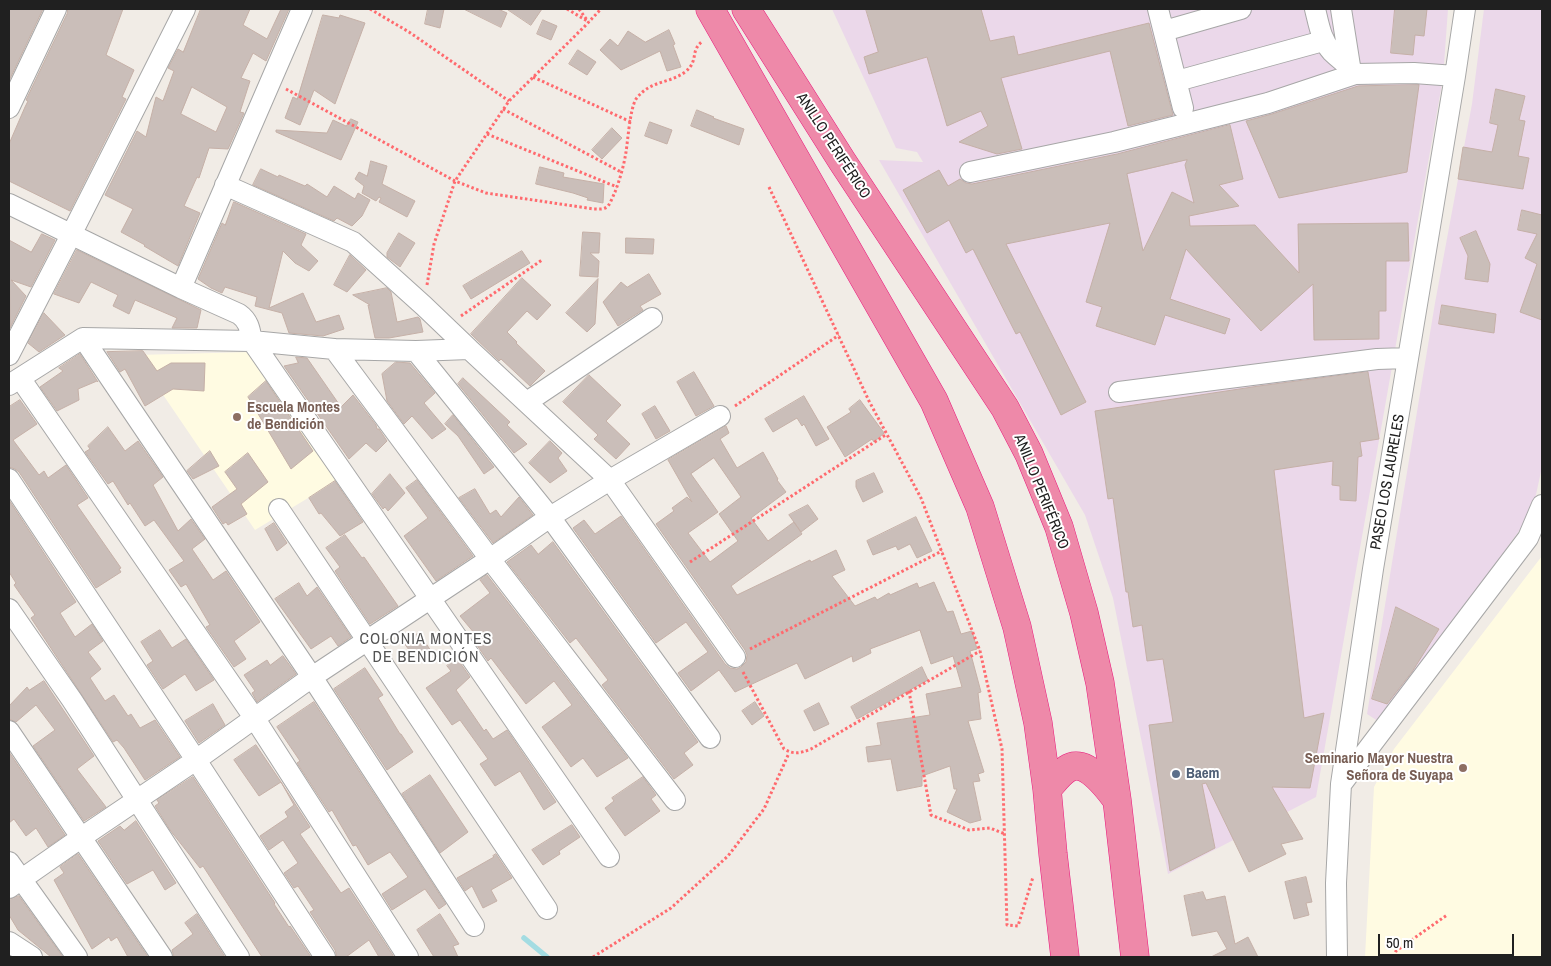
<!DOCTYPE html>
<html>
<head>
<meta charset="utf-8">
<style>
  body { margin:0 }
  #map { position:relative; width:1551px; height:966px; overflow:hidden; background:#f1ece6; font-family:"Archivo Narrow",sans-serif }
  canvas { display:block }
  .frame { position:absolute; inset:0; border:10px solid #202020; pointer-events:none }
  .scale { position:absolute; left:1378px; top:934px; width:136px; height:22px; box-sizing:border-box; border:2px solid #202020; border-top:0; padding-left:6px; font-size:15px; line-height:18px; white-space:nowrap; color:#202020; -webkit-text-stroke:4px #fff; paint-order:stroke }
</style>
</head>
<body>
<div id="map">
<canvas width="1551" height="966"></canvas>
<div class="frame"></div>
<div class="scale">50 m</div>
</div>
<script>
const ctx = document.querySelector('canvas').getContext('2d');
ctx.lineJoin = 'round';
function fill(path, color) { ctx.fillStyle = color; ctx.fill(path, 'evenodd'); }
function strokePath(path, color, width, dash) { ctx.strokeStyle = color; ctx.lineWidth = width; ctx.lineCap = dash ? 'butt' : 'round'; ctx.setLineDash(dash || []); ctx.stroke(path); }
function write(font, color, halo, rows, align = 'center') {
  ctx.font = font + ' "Archivo Narrow",sans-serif'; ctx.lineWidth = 4; ctx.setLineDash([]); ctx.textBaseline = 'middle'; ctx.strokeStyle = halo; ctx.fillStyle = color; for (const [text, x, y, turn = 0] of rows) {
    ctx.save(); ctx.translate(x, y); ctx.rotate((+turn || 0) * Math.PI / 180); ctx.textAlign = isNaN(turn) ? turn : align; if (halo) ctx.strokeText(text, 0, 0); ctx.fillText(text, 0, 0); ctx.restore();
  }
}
fill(new Path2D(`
  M832,9H1448L1443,78L1316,797L1168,874L1113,598L1085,515L879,160L923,162L917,152L896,148Z
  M1484,9H1542V467L1532,513L1381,723L1367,714L1435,303L1472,104Z`), '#ebd8ea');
fill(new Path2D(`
  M253,352L338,480L255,530L136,355Z
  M1542,556V957H1365L1374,787L1394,749Z`), '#fffbe2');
strokePath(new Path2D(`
  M524,938L547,957`), '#a3dce2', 5.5);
const building = new Path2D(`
  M9,9H43L9,81Z
  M68,9H123L106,55L134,70L122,97L126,99L70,211L9,181V144L25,107L28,101L26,100L67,14Z
  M201,9H250L243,25L267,39L281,9H289L266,61L253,53L241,78L250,81L240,112L244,113L228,149L209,148L199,178L197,177L184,206L200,213L178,266L144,246L145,245L121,232L133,209L105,195L137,131L146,137L156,97L163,101L174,71L168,68L178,49L183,52ZM192,87L227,107L216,132L181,114Z
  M428,9H444L440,28L425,24Z
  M464,9H498L507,13L501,27Z
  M507,9H542L531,25Z
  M866,9H981L990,41L1014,36L1018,55L1149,23L1173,115L1128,126L1110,51L1001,78L1022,149L997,154L959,142L988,126L981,111L947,126L927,57L869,74L864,57L878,52Z
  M1395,9H1427L1424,36L1415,35L1413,55L1391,53Z
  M323,15L339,18L340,15L365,23L335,104L314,90L300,125L285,118L293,97L297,99Z
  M543,20L557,26L551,40L537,34Z
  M669,30L675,44L673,45L681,67L667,71L660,51L621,70L600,50L610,39L618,46L628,31L645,42Z
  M578,50L596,62L587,75L569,64Z
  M1419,85L1407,172L1279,198L1246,121L1272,114L1358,86Z
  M1496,89L1525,96L1519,120L1525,121L1518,156L1529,158L1523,189L1458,179L1463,147L1492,152L1498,125L1490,123Z
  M697,110L714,117L713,118L744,129L739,145L691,126Z
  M351,119L358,122L341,160L276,132V130L327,133L333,120L346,126Z
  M650,122L672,130L667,144L645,136Z
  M1230,125L1243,179L1219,185L1239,206L1189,216L1190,226L1255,225L1299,273L1298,224L1408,223L1409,261H1386V311H1379V339L1314,340L1313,284L1261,331L1186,249L1170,299L1230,319L1225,334L1165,315L1155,345L1096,326L1102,307L1086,302L1110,223L1006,244L1086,402L1061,415L1020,332L1016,334L973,249L966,253L949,220L927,233L903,190L939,170L948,186L960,179L966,183L972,184L1117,154ZM1187,160L1185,165L1194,203L1172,192L1143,251L1127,174Z
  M612,128L622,138L602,159L592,150Z
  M371,161L387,166L382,184L415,201L407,217L379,202L381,198L379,197L376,201L362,193L364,186L355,179L359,172L367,176Z
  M540,167L564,173L563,177L604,184L603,203L587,200L588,198L573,193L536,184Z
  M261,169L278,177L279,175L305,186L307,184L327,197L334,186L355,199L358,193L370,200L362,216L352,226L337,218L334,221L253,185Z
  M234,202L306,234L301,245L318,261L309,271L295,263L283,251L269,308L303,293L316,322L339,315L344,329L323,336L289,333L282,313L255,306L257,297L225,287L222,293L211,288L198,279L222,223L225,225Z
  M1522,210L1542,215V320L1520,312L1537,264L1525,258L1537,234L1518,230Z
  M1476,231L1490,264L1488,282L1465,279L1468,256L1460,238Z
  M583,232L600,233L599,253H590L599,261L598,277L580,276Z
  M399,233L415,243L400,267L387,257V253Z
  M42,234L55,240L31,287L11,280L26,296L10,328L9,240L31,252Z
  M626,238L654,239L653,254L626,253Z
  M77,250L201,310L197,328H172L177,318L135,300L129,314L113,306L118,295L91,282L79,303L54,294Z
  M522,251L530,263L471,299L463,286Z
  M350,255L366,270L347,292L334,285Z
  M649,274L661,294L640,306L643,310L618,326L603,302L621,282L627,287Z
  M522,278L551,305L537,320L527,311L507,332L517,342L516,343L545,371L530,386L501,359L499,361L471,334Z
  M598,279L595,324L587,332L566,313Z
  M387,288L391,292L397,322L418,317L420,319L423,332L389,338H375L368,305H370L353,295Z
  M1442,305L1496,314L1494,333L1439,324Z
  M44,313L65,335L39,352L28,343Z
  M143,351L157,371L171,363H205L204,391L173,389L145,406L125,369L120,372L107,352Z
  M80,354L98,382L97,381L78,389L79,400L57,411L40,387L63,371L59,368Z
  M296,357L307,358L341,407L353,395L376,425L377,429H379L387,441L376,452L366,443L349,459L284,366L298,363Z
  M396,362L410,363L435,393L424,403L446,429L432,439L412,416L404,424L387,401L382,374Z
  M694,372L714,406L696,416L677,382Z
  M1368,372L1379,439L1360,442L1362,456L1358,457L1356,501L1340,500V486L1332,485L1333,461L1274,470L1304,718L1324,713L1310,788L1272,787L1303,839L1281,844L1286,854L1249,872L1206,783L1202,784L1215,848L1170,871L1149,725L1173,722L1163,659L1147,661L1142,625L1133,627L1128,592H1126L1113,498L1108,499L1095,411L1259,386Z
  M589,375L621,405L606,421L630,444L616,459L594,439L598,435L563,402Z
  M463,378L510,422L507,425L527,444L514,453L458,384Z
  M266,381L313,451L291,469L248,397Z
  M804,396L829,439L816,446L804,424L802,426L797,418L773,432L765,419Z
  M20,400L37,424L13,440L39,475L44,471L48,478L66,465L88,498L77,505L121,568L119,569L121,572L96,588L19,472L15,469L9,467V407Z
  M860,400L884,433L874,442L872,439L845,457L827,427L851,412L849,409Z
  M655,406L670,431L656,439L642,414Z
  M453,415L494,467L484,474L458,436L445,424Z
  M726,426L729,433L720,439L737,468L763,452L778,479L777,480L786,492L751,518L768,541L794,522L802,534L731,586L737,595L810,560L811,562L836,550L845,570L832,576L855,606L875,597L877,600L889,593L890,595L917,583L919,588L934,582L947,612L953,611L961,634L972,631L977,649L970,651L981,692L978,693L981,719L968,721L984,772L978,774L980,781L973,782L981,820L970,823L947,812L957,789H954L950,766L922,776V786L897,791L891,759L868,762L866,747L881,745L877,723L930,715L926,694L962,687L953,656L931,664L920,630L870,649L871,653L853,662L852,656L805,679L797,663L735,692L719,670L691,691L678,673L708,652L686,622L656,643L573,528L584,520L595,534L621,516L725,664L730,668L737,669L741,667L746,662L747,655L745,650L656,524L674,511L672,508L687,497L692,502L668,460ZM714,458L741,497L719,514L738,541L710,562L688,533L718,512L691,474Z
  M108,427L125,451L138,441L163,477L153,485L178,531L191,519L205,539L192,549L213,580L226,571L260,622L234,641L246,659L234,667L206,627L210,625L186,584L181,587L169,570L184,561L154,520L145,526L130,503L128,505L113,481L108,484L85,452L90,449L88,446Z
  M550,441L562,453L558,458L567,471L550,483L529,463Z
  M210,451L219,466L193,479L187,471Z
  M248,453L268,482L241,504L247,514L228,525L226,522L223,524L212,507L237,489L225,472Z
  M874,473L883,492L863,502L856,487V481Z
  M390,474L405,493L388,511L385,507L383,509L372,494Z
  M417,480L473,556L436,581L404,536L428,518L406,488Z
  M335,481L363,522L340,536L321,513L319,514L309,498Z
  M475,489L490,514L496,510L501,517L519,497L533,515L493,543L459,498Z
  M9,500L76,602L60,613L75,637L92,624L103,641L88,652L101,669L90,678L105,701L114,695L128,716L131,714L140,728L155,720L180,757L145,780L124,748L117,740L113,742L31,618L35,615L14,585L16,583L9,572Z
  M808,505L818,519L801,532L789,515Z
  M916,517L932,551L917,558L910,544L898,550L896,546L873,555L867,541Z
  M274,523L287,543L277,551L265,529Z
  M345,535L362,558L364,557L398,606L370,624L335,571L340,567L326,548Z
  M553,542L698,742L684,753L693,765L674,779L602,685L608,680L576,638L570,643L507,562L531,545L538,554Z
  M487,575L628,758L597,777L583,758L571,767L542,727L572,705L554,681L526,704L491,658L488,661L474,641L476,639L474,635L475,634L460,616L490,593L480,580Z
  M299,583L307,596L317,587L351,637L338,646L331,636L311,649L275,599Z
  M1396,607L1439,629L1412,672L1387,704L1372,699Z
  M160,630L172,648L186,639L214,680L196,691L185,674L163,689L147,665L153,661L141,642Z
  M419,633L431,651L417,661L404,643Z
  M283,656L296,674L257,702L252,693L255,691L244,675L267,660L270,665Z
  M456,657L470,677L456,690L484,731L486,729L493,739L507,730L556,802L544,810L520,771L495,786L480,764L488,759L460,720L452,725L426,688L451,671L447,666Z
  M922,667L928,680L857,719L851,707Z
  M365,668L383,695L378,698L400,734H401L413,752L387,770L334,689Z
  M44,681L94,756L77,769L106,807L84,821L33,746L55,730L36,705L16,722L9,719V706L27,687L29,690Z
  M314,702L446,904L439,909L425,889L392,910L382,894L408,877L390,852L368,865L356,845L353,846L332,810L329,812L297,763L300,761L277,727Z
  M755,702L764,716L752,725L742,711Z
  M819,703L829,724L814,731L804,711Z
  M213,704L225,725L199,743L185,721Z
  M256,745L279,779L310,827L300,834L341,893L349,888L394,957H379L369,940L346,957H337L335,950L310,912L314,910L298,886L294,888L284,873L298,863L283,840L269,850L260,836L288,817L285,812L294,805L281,782L259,796L234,760Z
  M9,752L65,835L48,847L36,828L26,836L14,819L9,823Z
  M430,775L468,832L440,853L402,794Z
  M193,777L275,903L274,904L289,927L290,926L311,957H262L203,866L200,868L170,830L155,806L159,803L157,800Z
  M643,777L656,795L651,799L660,811L625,836L605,808L614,801L612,798Z
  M136,821L176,883L165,890L153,870L127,884L98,841L120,826L124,830Z
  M572,825L580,837L559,851L560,854L543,865L532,850Z
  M78,854L148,957H128L117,937L111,941L109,937L92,949L54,880L64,873L60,867Z
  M496,854L512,878L491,890L497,901L483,908L472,886L465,891L457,878L494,857L493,856Z
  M1306,877L1312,902L1306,903L1309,915L1294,919L1285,882Z
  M1203,892L1206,900L1225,896L1235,944L1248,937L1258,957H1211L1227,949L1217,931L1192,936L1184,896Z
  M19,896L63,957H51L18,930L9,915V900Z
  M197,914L225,957H174L172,950L193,934L185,923Z
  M440,914L459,944L453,946L458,957H434L417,930Z`);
fill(building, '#cabeb9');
strokePath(building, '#c5b0a7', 1);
const minor = new Path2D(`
  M1158,9L1183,108
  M1315,9C1319,25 1321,40 1332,52C1340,60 1349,65 1355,74L1414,73L1455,76
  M1341,9L1350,66
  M1164,31L1241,9
  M1177,81L1323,41
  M9,108L56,9
  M970,172L1114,142L1268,103L1355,74
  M225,185L353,242L424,306L469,349
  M9,204L181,288L239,314C249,321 250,330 252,341L609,857
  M181,288L302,9
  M83,338L312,677L474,926
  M334,349L490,559L675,800
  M416,351L550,517L710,738
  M9,355L71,235L185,9
  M20,378L255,719L408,957
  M9,385L83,338L252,341L334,349L416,351L469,349L610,480L735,657
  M1119,392L1377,359L1408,358
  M527,402L652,318
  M9,479L196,760L325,957
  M279,509L547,909
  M9,609L72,700L239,957
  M9,731L162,957
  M1343,782L1528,538L1542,505
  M9,862L77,957
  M9,888L82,837L196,760L312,677L490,559L550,517L610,480L720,416
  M9,942L32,957
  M1337,957L1336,883L1341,784L1373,569L1455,76L1465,9`);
const highway = new Path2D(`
  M710,9L934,401L980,507L1017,627L1038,723L1047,789L1053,854L1065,957
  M746,9L842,161L1005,408L1029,454L1059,527L1084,613L1100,683L1117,800L1135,957
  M1047,789C1053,783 1059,774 1067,769C1085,756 1108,788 1117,800`);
strokePath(minor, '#a7a7a7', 22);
strokePath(highway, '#e91a7c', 29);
strokePath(new Path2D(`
  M370,9L409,32L509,101
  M567,9L589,22
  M579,9L587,20
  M533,77L631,122
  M286,89L455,181L486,193L594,209C599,209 604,210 608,206C611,202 613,196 615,192C620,179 624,165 626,152C628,139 630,109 636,99C650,80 669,84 685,72C700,60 689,51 703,41
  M503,109L621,172
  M487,134L617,187
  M769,187L869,401L921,498L980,651L1002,749L1007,925L1018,926L1033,877
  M427,285L434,244L455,181L509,101L584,27L601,9
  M461,316L542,260
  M735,406L839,335
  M690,562L887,434
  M750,649L942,551
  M743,672L784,749C794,755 801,753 811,749L980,651
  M909,691L931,815L969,830L990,828L1005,834
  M593,957L671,908L728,856L764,809L789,753
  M1394,957L1396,951L1447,915`), '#ff6a6e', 3, [2.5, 2.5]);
strokePath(minor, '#fff', 20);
strokePath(highway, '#ee89a9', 28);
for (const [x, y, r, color] of [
  [237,417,5,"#8d6e63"],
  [1463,768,5,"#8d6e63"],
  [1176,774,5,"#5c6f8a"]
]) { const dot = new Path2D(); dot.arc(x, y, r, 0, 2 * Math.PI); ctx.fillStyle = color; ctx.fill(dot); strokePath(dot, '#fff', 2); }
write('15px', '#202020', '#fff', [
  ["ANILLO PERIFÉRICO",833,146,57],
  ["PASEO LOS LAURELES",1388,482,-80],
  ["ANILLO PERIFÉRICO",1041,492,68]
]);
write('bold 15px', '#785e54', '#fff', [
  ["Escuela Montes",247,408],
  ["de Bendición",247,425],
  ["Seminario Mayor Nuestra",1453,759,"right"],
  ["Señora de Suyapa",1453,776,"right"]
], 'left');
write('bold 15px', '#4e5e75', '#fff', [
  ["Baem",1186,774]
], 'left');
ctx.letterSpacing = '1px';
write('16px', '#535353', '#fff', [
  ["COLONIA MONTES",426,640],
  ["DE BENDICIÓN",426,658]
]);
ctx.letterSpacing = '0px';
</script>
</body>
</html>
